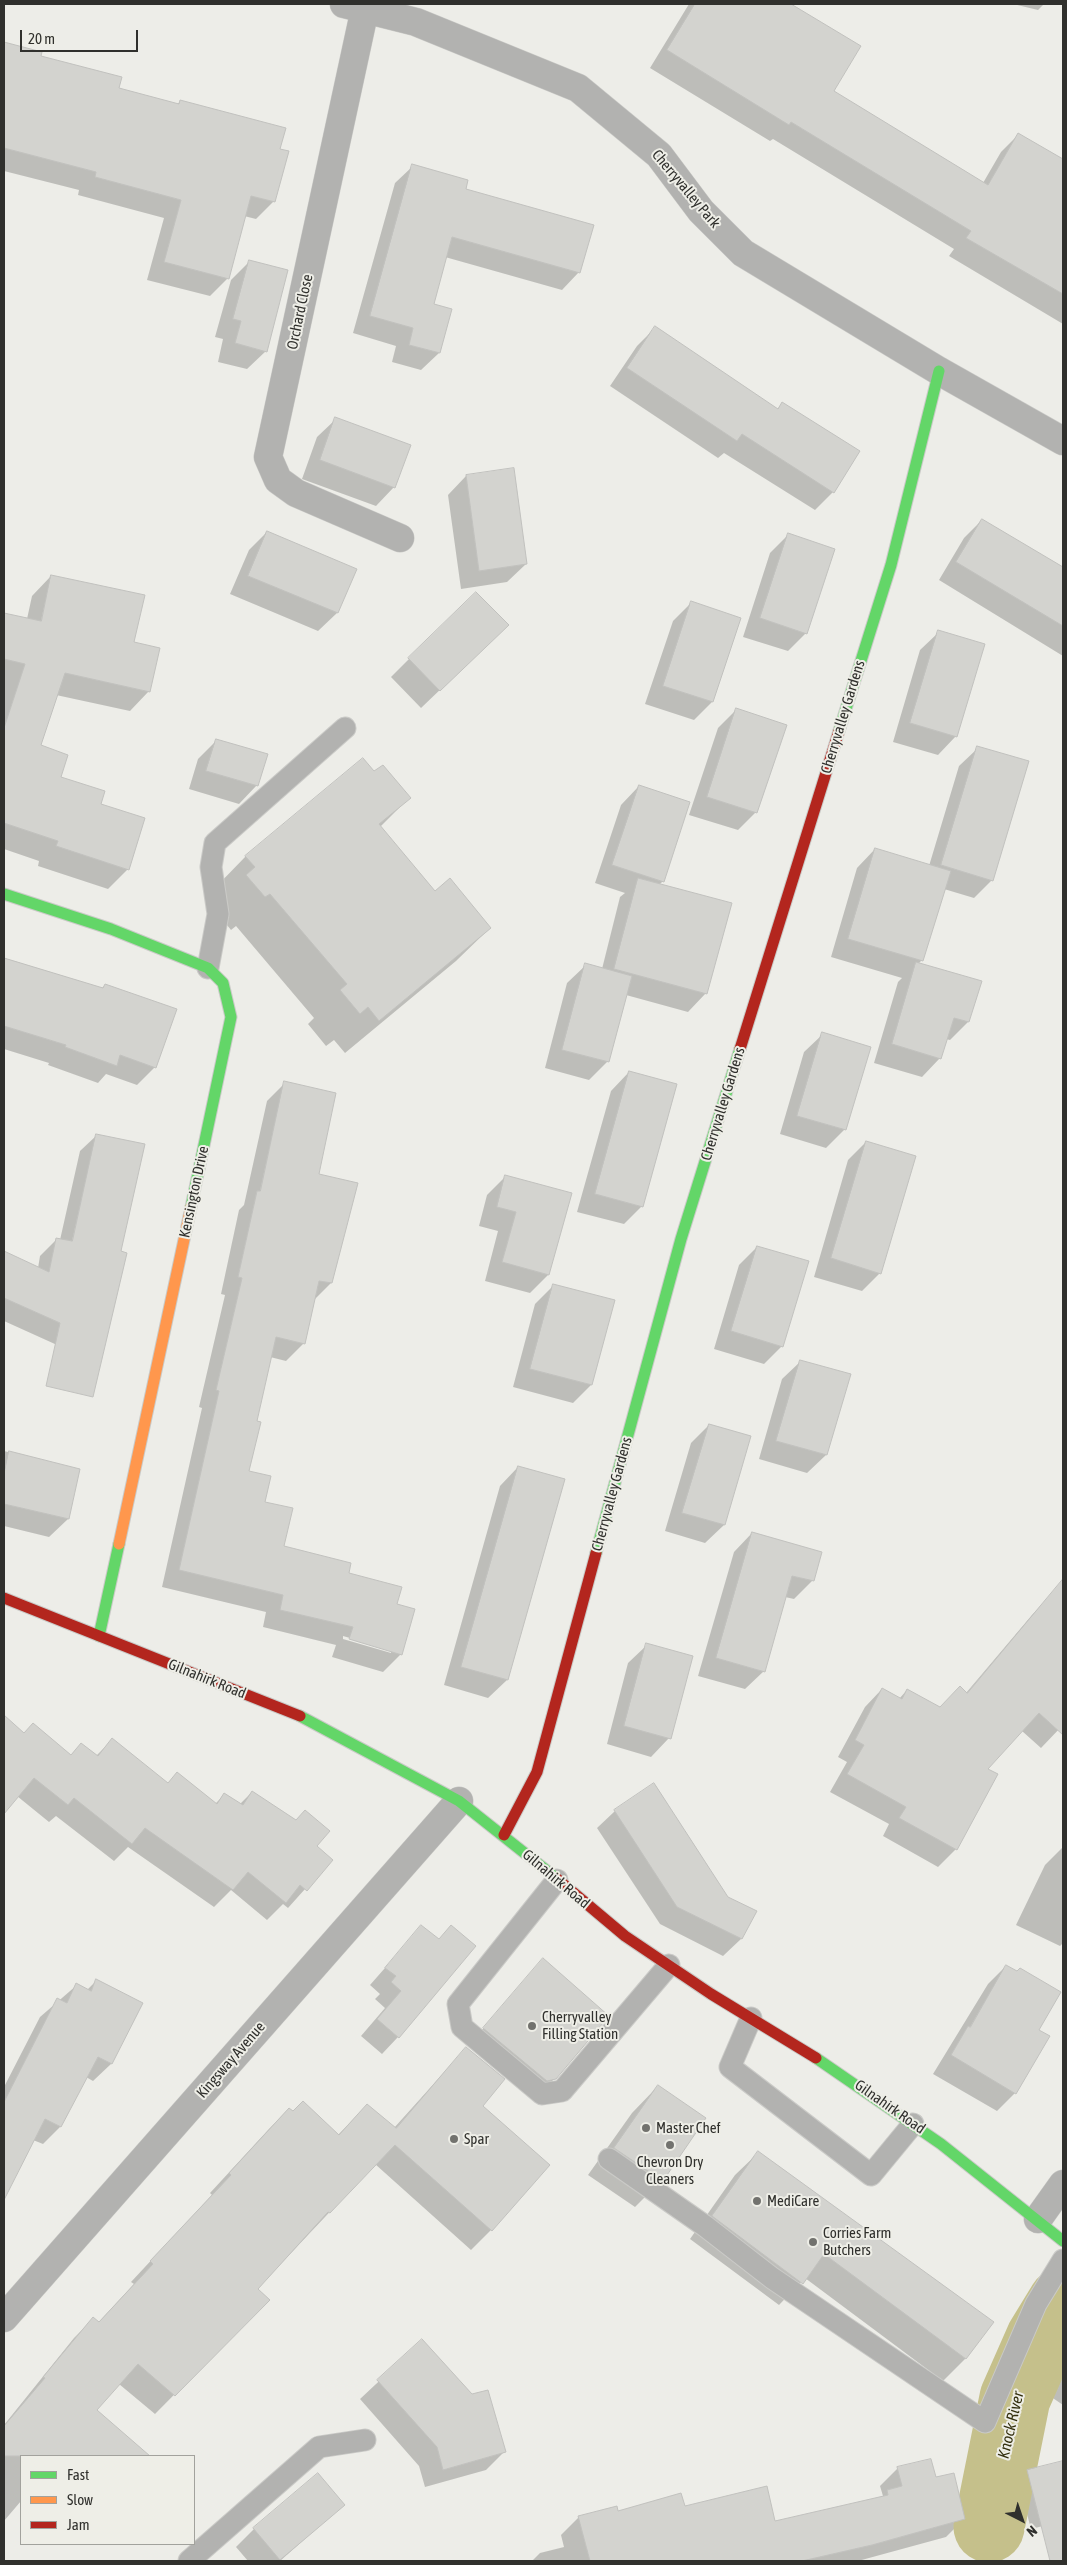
<!DOCTYPE html>
<html>
<head>
<meta charset="utf-8">
<style>
  body { margin:0 }
  #map { position:relative; width:1067px; height:2565px; overflow:hidden; background:#edede8; font-family:"Asap Condensed",sans-serif }
  canvas { display:block }
  .frame { position:absolute; inset:0; border:5px solid #30302d; pointer-events:none }
  .legend { position:absolute; left:20px; top:2455px; width:175px; height:90px; box-sizing:border-box; background:#eeeee7; border:1px solid #a2a29d; margin:0; padding:6px 9px; list-style:none; font-size:15px; color:#30302d }
  .legend li { display:flex; align-items:center; gap:10px; height:25px }
  .legend b { width:25px; border:1px solid #a2a29d }
  .north { position:absolute; left:997px; top:2495px; width:50px; height:50px; -webkit-text-stroke:4px #eeeee7; paint-order:stroke; rotate:139deg; font-size:14px; font-weight:700; line-height:20px; text-align:center; color:#30302d }
  .north::after { content:''; display:block; margin:auto; width:18px; height:22px; background:#30302d; clip-path:polygon(50% 0,100% 100%,50% 72%,0 100%) }
  .scale { position:absolute; left:20px; top:30px; width:118px; height:22px; box-sizing:border-box; border:2px solid #30302d; border-top:0; padding-left:6px; font-size:15px; line-height:18px; white-space:nowrap; color:#30302d; -webkit-text-stroke:4px #eeeee7; paint-order:stroke }
</style>
</head>
<body>
<div id="map">
<canvas width="1067" height="2565"></canvas>
<div class="frame"></div>
<ul class="legend">
<li><b style="height:6px;background:#63d668"></b>Fast</li>
<li><b style="height:6px;background:#ff974d"></b>Slow</li>
<li><b style="height:6px;background:#b3261e"></b>Jam</li>
</ul>
<div class="north">N</div>
<div class="scale">20 m</div>
</div>
<script>
const ctx = document.querySelector('canvas').getContext('2d');
ctx.lineJoin = 'round';
function fill(path, color) { ctx.fillStyle = color; ctx.fill(path, 'evenodd'); }
function strokePath(path, color, width, dash) { ctx.strokeStyle = color; ctx.lineWidth = width; ctx.lineCap = dash ? 'butt' : 'round'; ctx.setLineDash(dash || []); ctx.stroke(path); }
function write(font, color, halo, rows, align = 'center') {
  ctx.font = font + ' "Asap Condensed",sans-serif'; ctx.lineWidth = 4; ctx.setLineDash([]); ctx.textBaseline = 'middle'; ctx.strokeStyle = halo; ctx.fillStyle = color; for (const [text, x, y, turn = 0] of rows) {
    ctx.save(); ctx.translate(x, y); ctx.rotate((+turn || 0) * Math.PI / 180); ctx.textAlign = isNaN(turn) ? turn : align; if (halo) ctx.strokeText(text, 0, 0); ctx.fillText(text, 0, 0); ctx.restore();
  }
}
fill(new Path2D(`
  M689,4H748L752,6L754,4H788L859,46L832,92L983,183L1001,152L1018,135L1063,160V324L949,256L954,249L773,139L770,141L650,68Z
  M1013,4H1044L1038,10Z
  M4,43L41,53L40,57L118,89L177,104L180,102L279,150L274,201L256,219L244,216L227,279L210,296L147,280L164,218L78,195L79,190L4,171Z
  M413,166L464,190L579,272L562,290L445,257L432,305L439,353L421,370L392,362L396,346L353,333L395,183Z
  M249,262L266,351L247,369L218,362L223,339L215,337L231,280Z
  M655,328L777,409L783,404L833,492L815,510L724,453L718,458L610,386L637,346Z
  M336,419L394,487L376,506L302,479L317,437Z
  M512,470L526,564L507,582L461,589L448,495L466,476Z
  M982,520L1063,570V656L939,580L964,538Z
  M267,532L355,569L337,613L318,631L230,594L249,550Z
  M788,535L806,633L788,651L743,637L770,553Z
  M51,576L133,643L149,691L130,711L56,695L39,746L59,777L99,805L128,869L108,889L38,866L39,861L4,849V614L27,619L32,596Z
  M691,603L712,702L694,720L645,704L673,621Z
  M939,632L956,736L938,755L893,742L920,650Z
  M489,643L421,708L391,677L409,659Z
  M736,710L756,812L738,830L689,815L718,728Z
  M216,741L257,785L239,804L189,789L198,759Z
  M978,748L992,880L974,898L944,889L922,960L918,964L968,1022L950,1040L946,1039L940,1058L922,1077L874,1063L898,982L902,978L831,957L857,868L875,849L929,866L959,766Z
  M374,773L409,798L380,827L434,893L490,928L456,961L345,1053L334,1040L326,1046L308,1024L314,1018L236,926L231,930L214,909L213,890L246,856Z
  M639,786L663,881L659,885L706,993L688,1012L626,995L608,1061L589,1080L545,1068L567,983L586,965L602,969L620,897L625,893L595,883L621,805Z
  M4,958L102,988L105,985L155,1067L137,1085L106,1074L98,1083L48,1065L49,1063L4,1049Z
  M823,1034L845,1129L826,1148L780,1134L804,1052Z
  M629,1072L642,1206L624,1224L577,1212L611,1091Z
  M285,1083L317,1175L331,1283L314,1300L304,1343L286,1361L270,1357L255,1422L247,1471L283,1547L347,1573L395,1605L401,1654L383,1672L332,1657L336,1645L263,1627L266,1612L162,1587L202,1408L199,1407L225,1295L221,1294L239,1210L244,1205L267,1101ZM343,1636L391,1650V1653L343,1639Z
  M97,1135L88,1359L4,1321V1253L38,1268L40,1256L57,1239L60,1240L80,1151Z
  M866,1142L880,1273L862,1291L814,1277L848,1160Z
  M505,1177L548,1275L530,1293L485,1281L498,1231L479,1226L487,1195Z
  M757,1247L782,1346L764,1364L714,1349L739,1265Z
  M554,1285L591,1385L573,1403L513,1387L535,1304Z
  M801,1361L849,1375L826,1455L807,1473L759,1459L782,1379Z
  M709,1425L750,1437L724,1525L705,1543L665,1531L691,1443Z
  M4,1451L79,1470L68,1519L49,1537L4,1526Z
  M518,1467L507,1680L488,1698L444,1685L500,1486Z
  M752,1533L820,1552L812,1581L794,1599L785,1597L764,1671L745,1689L698,1676L734,1552Z
  M1063,1591V1725L1041,1748L1022,1731L986,1769L996,1774L956,1849L938,1867L883,1836L889,1824L830,1792L847,1762L838,1757L865,1707L882,1689L899,1699L907,1690L940,1708L966,1693L1032,1615L1049,1597L1054,1602Z
  M647,1645L669,1738L651,1757L607,1744L628,1663Z
  M5,1718L23,1734L70,1756L81,1744L96,1756L112,1740L167,1784L177,1774L215,1804L225,1794L240,1804L252,1792L331,1860L288,1908L283,1904L267,1920L231,1890L214,1907L128,1847L114,1861L56,1816L49,1822L17,1796L4,1811Z
  M615,1811L727,1898L755,1912L741,1939L723,1956L660,1924L597,1828Z
  M1063,1847V1943L1060,1946L1016,1925L1045,1865Z
  M421,1927L398,2037L382,2054L361,2036L385,2008L375,1999L380,1994L370,1985Z
  M1006,1966L1037,2030L1015,2093L997,2111L933,2074L988,1984Z
  M534,1969L555,2078L545,2088L475,2038Z
  M96,1981L142,2004L111,2064L93,2081L86,2077L60,2127L43,2144L33,2140L9,2187L4,2192V2087L40,2017L77,1985L87,1990Z
  M466,2048L481,2106L548,2166L491,2230L471,2250L375,2164L257,2289L268,2300L155,2414L119,2384L95,2410L140,2449L133,2456H21V2501L4,2521V2425L74,2338L93,2319L98,2323L134,2284L131,2282L212,2195L210,2193L269,2129L289,2109L338,2135L367,2105L394,2128Z
  M658,2086L705,2118L662,2180L635,2207L588,2175L632,2113Z
  M758,2153L992,2322L965,2359L943,2381L805,2278L779,2305L690,2239L735,2175Z
  M422,2341L504,2452L486,2470L425,2487L419,2466L360,2399Z
  M1063,2365V2405L1044,2392Z
  M1063,2462V2521L1031,2529L1018,2480L1027,2471Z
  M898,2468L935,2479L964,2519L946,2537L858,2561H532L540,2553L564,2547L561,2535L579,2517L684,2508L775,2522L881,2498L883,2496L880,2486Z
  M343,2505L280,2561H248L236,2547L254,2529Z`), '#0003');
strokePath(new Path2D(`
  M989,2527L1015,2398L1041,2339L1063,2303`), '#c5c08b', 71);
const building = new Path2D(`
  M695,4H791L861,46L834,91L988,185L1018,133L1063,159V294L966,238L971,231L791,122L789,125L667,50Z
  M4,42L42,52L41,56L122,77L119,88L179,104L180,100L286,128L280,149L289,151L275,202L251,196L229,279L164,262L181,200L95,177L96,172L4,148Z
  M412,164L468,180L466,189L594,225L580,273L452,237L434,304L452,309L440,353L409,345L413,328L370,316Z
  M249,260L288,270L267,352L235,343L241,321L233,319Z
  M655,326L778,409L782,402L860,451L834,493L742,434L737,441L627,368Z
  M335,417L411,445L395,488L320,460Z
  M514,468L527,564L479,571L466,475Z
  M982,519L1063,567V626L956,562Z
  M267,531L357,569L338,613L248,576Z
  M788,533L835,549L807,634L760,618Z
  M51,575L145,595L134,642L160,648L150,692L65,673L41,745L68,755L61,777L105,791L101,804L145,818L129,870L56,846L58,841L4,823V728L25,664L4,659V613L41,621Z
  M476,592L509,625L440,691L408,658Z
  M691,601L741,618L713,702L663,686Z
  M938,630L985,644L957,737L910,723Z
  M736,708L787,725L757,813L707,797Z
  M216,739L268,754L258,786L206,771Z
  M977,746L1029,761L993,881L941,865Z
  M363,758L374,771L383,765L411,798L379,824L435,891L450,878L491,928L379,1021L368,1007L360,1014L340,990L347,984L270,894L265,897L246,875L255,867L245,856Z
  M639,785L690,802L664,882L612,865Z
  M875,848L951,871L923,961L848,939Z
  M638,878L732,903L707,994L614,969Z
  M4,958L103,988L105,984L177,1009L156,1068L120,1055L117,1066L65,1047L66,1045L4,1026Z
  M916,962L982,981L969,1022L954,1018L941,1059L892,1044Z
  M585,963L632,976L609,1062L562,1050Z
  M822,1032L871,1047L846,1130L797,1116Z
  M629,1071L677,1084L643,1207L595,1194Z
  M284,1081L336,1093L319,1174L358,1183L332,1283L319,1281L305,1344L276,1337L257,1421L261,1422L249,1471L271,1476L265,1502L293,1508L284,1546L351,1563L349,1573L402,1587L397,1604L415,1609L402,1655L349,1639L353,1627L280,1610L283,1595L179,1570L219,1391L216,1390L242,1278L238,1277L257,1191H260Z
  M96,1134L145,1144L121,1251L127,1253L93,1397L46,1386L60,1323L4,1298V1251L49,1272L56,1238L72,1241Z
  M866,1141L916,1156L881,1274L831,1258Z
  M505,1175L572,1193L549,1275L502,1262L516,1212L497,1207Z
  M757,1246L809,1261L783,1347L731,1331Z
  M553,1284L615,1300L592,1385L530,1369Z
  M800,1360L851,1374L827,1455L776,1441Z
  M709,1424L751,1436L725,1525L682,1513Z
  M9,1451L80,1469L69,1519L4,1504V1474Z
  M518,1466L565,1479L508,1680L461,1667Z
  M752,1532L822,1552L814,1581L792,1576L765,1672L716,1658Z
  M1063,1579V1735L1039,1713L988,1769L998,1774L957,1850L899,1818L906,1807L847,1774L864,1745L855,1740L882,1688L902,1699L907,1689L940,1707L960,1686L967,1693Z
  M646,1643L693,1656L671,1739L624,1726Z
  M4,1715L24,1733L33,1723L71,1755L81,1743L98,1756L112,1738L168,1783L177,1772L217,1804L224,1793L243,1805L252,1791L296,1820L305,1810L330,1831L317,1846L333,1860L307,1891L300,1885L286,1903L248,1872L233,1890L145,1828L132,1844L74,1798L68,1805L34,1778L4,1814Z
  M654,1783L728,1897L757,1911L742,1939L677,1907L614,1810Z
  M421,1925L439,1939L451,1925L476,1946L399,2038L377,2019L401,1991L391,1982L396,1976L385,1968Z
  M543,1958L609,2016L556,2079L547,2081L483,2028Z
  M1006,1965L1017,1971L1020,1968L1061,1992L1039,2030L1050,2036L1016,2094L951,2055L968,2026L970,2027Z
  M96,1979L143,2003L112,2064L98,2057L61,2127L45,2119L4,2200V2102L57,1998L67,2003L76,1983L91,1991Z
  M466,2047L505,2079L483,2106L550,2165L492,2231L395,2145L330,2213L328,2212L258,2289L270,2300L175,2396L138,2364L97,2410L150,2456H4V2426L45,2378L43,2377L93,2317L99,2322L153,2264L150,2261L231,2175L229,2173L289,2108L293,2111L303,2101L339,2135L367,2104L396,2128Z
  M658,2085L706,2118L663,2181L614,2148Z
  M758,2151L994,2322L966,2359L824,2254L803,2284L712,2216Z
  M422,2339L472,2394L488,2390L506,2452L443,2470L437,2447L377,2380Z
  M931,2459L936,2477L954,2473L965,2519L872,2545L802,2561H590L578,2516L617,2506L618,2511L681,2493L685,2506L767,2486L775,2521L888,2495L887,2490L902,2486L897,2467Z
  M1063,2461V2561H1050L1027,2470Z
  M318,2473L345,2505L280,2560L253,2528Z`);
fill(building, '#d3d3cf');
strokePath(building, '#c1c1be', 1);
const lane = new Path2D(`
  M208,968L218,914L211,867L215,843L345,728
  M557,1880L458,2004L462,2027L542,2094L562,2091L669,1965
  M751,2018L730,2067L871,2175L913,2124
  M609,2159L705,2226L772,2278L985,2422L1036,2304L1063,2260
  M189,2561L319,2447L365,2440`);
const street = new Path2D(`
  M344,4L416,22L578,88L659,155L701,211L743,253L939,371L1063,441
  M366,4L268,457L278,480L296,493L400,538
  M1038,2219L1063,2184
  M4,2318L459,1801`);
const fast = new Path2D(`
  M839,731L891,565L939,371
  M4,894L111,929L208,968L223,983L231,1017L191,1207
  M596,1553L681,1239L740,1049
  M99,1636L119,1544
  M300,1716L459,1801L556,1878
  M816,2058L941,2144L1063,2241`);
const slow = new Path2D(`
  M119,1544L191,1207`);
const jam = new Path2D(`
  M740,1049L839,731
  M4,1598L300,1716
  M504,1835L537,1772L596,1553
  M556,1878L625,1936L711,1994L816,2058`);
strokePath(lane, '#cacac7', 23);
strokePath(street, '#cacac7', 29);
strokePath(fast, '#cacac7', 13);
strokePath(slow, '#cacac7', 13);
strokePath(jam, '#cacac7', 13);
strokePath(lane, '#b2b2b0', 21);
strokePath(street, '#b2b2b0', 28);
strokePath(fast, '#63d668', 11);
strokePath(slow, '#ff974d', 11);
strokePath(jam, '#b3261e', 11);
for (const [x, y, r, color] of [
  [532,2026,5,"#72726e"],
  [646,2128,5,"#72726e"],
  [454,2139,5,"#72726e"],
  [670,2145,5,"#72726e"],
  [757,2201,5,"#72726e"],
  [813,2242,5,"#72726e"]
]) { const dot = new Path2D(); dot.arc(x, y, r, 0, 2 * Math.PI); ctx.fillStyle = color; ctx.fill(dot); strokePath(dot, '#eeeee7', 2); }
write('15px', '#30302d', '#eeeee7', [
  ["Cherryvalley Park",686,189,50],
  ["Orchard Close",300,312,-78],
  ["Cherryvalley Gardens",843,717,-73],
  ["Cherryvalley Gardens",723,1104,-73],
  ["Kensington Drive",194,1192,-78],
  ["Cherryvalley Gardens",612,1494,-75],
  ["Gilnahirk Road",207,1679,22],
  ["Gilnahirk Road",556,1879,40],
  ["Kingsway Avenue",231,2060,-49],
  ["Gilnahirk Road",890,2107,35]
]);
write('15px', '#30302d', '#eeeee7', [
  ["Cherryvalley",542,2017],
  ["Filling Station",542,2034],
  ["Master Chef",656,2128],
  ["Spar",464,2139],
  ["Chevron Dry",670,2162,"center"],
  ["Cleaners",670,2179,"center"],
  ["MediCare",767,2201],
  ["Corries Farm",823,2233],
  ["Butchers",823,2250]
], 'left');
write('italic 16px', '#343110', '#eeeee7', [
  ["Knock River",1011,2425,-77]
]);
</script>
</body>
</html>
